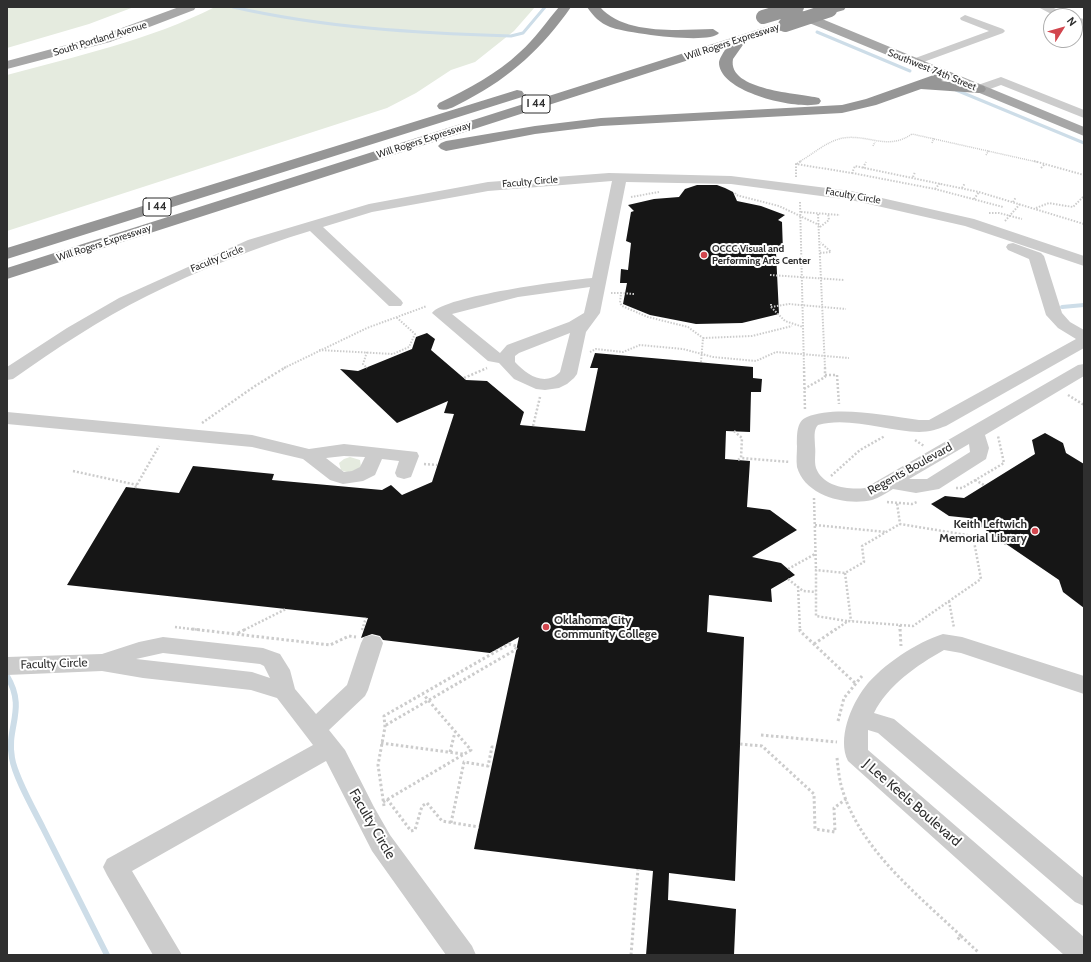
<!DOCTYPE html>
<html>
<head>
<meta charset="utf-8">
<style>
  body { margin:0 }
  #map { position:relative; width:1091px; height:962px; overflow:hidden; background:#fff; font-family:Cabin,sans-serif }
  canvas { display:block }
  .frame { position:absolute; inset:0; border:8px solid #2f2f2f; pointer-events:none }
  .north { position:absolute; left:1043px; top:8px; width:40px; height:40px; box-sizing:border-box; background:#fff; border:1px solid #acacac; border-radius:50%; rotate:53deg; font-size:11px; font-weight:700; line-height:16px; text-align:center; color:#2f2f2f }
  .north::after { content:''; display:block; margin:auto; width:14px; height:18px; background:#d2464e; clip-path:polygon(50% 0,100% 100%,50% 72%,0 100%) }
</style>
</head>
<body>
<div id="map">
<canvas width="1091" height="962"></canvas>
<div class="frame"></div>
<div class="north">N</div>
</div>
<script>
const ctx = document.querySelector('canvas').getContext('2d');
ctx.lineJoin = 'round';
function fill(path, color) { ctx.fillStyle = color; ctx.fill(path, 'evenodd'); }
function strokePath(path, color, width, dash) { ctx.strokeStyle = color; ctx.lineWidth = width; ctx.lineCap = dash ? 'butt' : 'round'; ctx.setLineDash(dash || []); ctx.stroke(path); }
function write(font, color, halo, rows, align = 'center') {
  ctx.font = font + ' Cabin,sans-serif'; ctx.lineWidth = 4; ctx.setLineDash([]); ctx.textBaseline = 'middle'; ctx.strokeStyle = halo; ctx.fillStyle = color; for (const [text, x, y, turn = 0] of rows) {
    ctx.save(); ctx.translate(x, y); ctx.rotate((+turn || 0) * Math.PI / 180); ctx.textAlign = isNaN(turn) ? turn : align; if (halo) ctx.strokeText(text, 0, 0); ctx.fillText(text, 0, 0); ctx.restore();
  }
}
fill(new Path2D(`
  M7,7H134L89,24L7,48Z
  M215,7H535L514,31L475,62L451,70L416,93L387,108L7,231V75C77,56 150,40 215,7Z
  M350,457L360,460L361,467C355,471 348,474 341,470L339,463L344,459Z`), '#e5ebdf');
strokePath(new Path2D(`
  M233,7C325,28 417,33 511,36L523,33L545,7
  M817,32L910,71
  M956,90L1084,143`), '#cddde8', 3);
strokePath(new Path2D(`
  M1062,307L1084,305`), '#cddde8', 4);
strokePath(new Path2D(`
  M7,676C27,709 6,727 12,758C15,777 34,810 43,828C64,870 86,913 107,955`), '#cddde8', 6);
fill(new Path2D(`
  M697,185H717L725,188L733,192L737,201L761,206L785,215L778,220L782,222L783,252L776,253L779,314L742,323L696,324L650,315L623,304L627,283H620L621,269L628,270L631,243L626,241L631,212L634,211L628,205L654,199L679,197L685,189Z
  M427,333L435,339L431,350L466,380L487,381L524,412L520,425L585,431L598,368H590L595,353L753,367V378L762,379L761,392H751L750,432L726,431L725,459L750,461L747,507L770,510L797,530L752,557L781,563L795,575L771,589L772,602L709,595L707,632L744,637L735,881L669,873L668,900L736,909L734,955H646L653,871L474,849L519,637L490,653L383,640L380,636L372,634L361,638L368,618L67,585L126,487L179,493L193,466L274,474L272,480L382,490L391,485L402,495L432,482L454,414L444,413L448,401L397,423L340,369L358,371L412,349L416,337Z
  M1045,433L1063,443L1066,453L1084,464V608L1063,592L1059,580L968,518L949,516L931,504L945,496L964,498L1035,454L1032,440Z`), '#161616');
strokePath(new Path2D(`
  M932,143L934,138
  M873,146L875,142
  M986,155L989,150
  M799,162C813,154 827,141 843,138C869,134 887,151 912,134L1037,162`), '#ccc', 1.5, [1, 1]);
strokePath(new Path2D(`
  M1034,161L1084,175
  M797,164L801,161
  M863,168L866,162
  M1041,168L1045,164
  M852,173L935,189L1003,207
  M796,177V164L852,173L855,166L979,192L1084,224
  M913,177L915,172
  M962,188L965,183
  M935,189L940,183
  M735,193L736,195L779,206L819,225
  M631,197L659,192
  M974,199L979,192
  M800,202L804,368
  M1013,202L1016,197
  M1036,208L1049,203L1073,207L1084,196
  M801,212L840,215
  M989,213H999L1022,219
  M818,214L825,368
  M1005,221L1020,204
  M820,227L829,220L828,214
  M820,253L831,252L821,243
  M770,275L844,280
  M611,293H621
  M634,294L621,293L620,303L622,306L648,317L688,327L703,338
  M771,304V307L789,304L846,309
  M771,307L785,321L803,327
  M319,350L393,354L409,347L415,334L396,317
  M367,352L363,364L367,368
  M590,352L596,349L623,352L640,345L683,349L713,357L756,361L776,352L849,358
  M701,362L703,338L752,336L792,326
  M284,368L367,328L427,306`), '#ccc', 2, [1.5, 1.5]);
strokePath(new Path2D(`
  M804,367L805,411
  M825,375H837L839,404
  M464,378L487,368
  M804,389L825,377V367
  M1068,395L1084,405
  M202,423L255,386L286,367
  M533,426L540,397
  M734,431L742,438L741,458L790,462
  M915,440L924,446
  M738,460L741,458
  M424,464L437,465
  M73,471L137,485
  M831,476L860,450L885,436
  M975,480L984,485
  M135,488L159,446
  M956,488H962L1004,463L998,436
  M814,498L816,570
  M887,502L912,504L917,502
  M815,525L886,532
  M973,536L1006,544
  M788,569L815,554
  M845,573L851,621
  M788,579L803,591L816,592
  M798,586L800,630
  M949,601L954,628
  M847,621L816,616V570L845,573L864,562L862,546L900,524
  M900,625V630
  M175,627L200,630
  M244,630L286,609
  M362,630L366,618
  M835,630L848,621L913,626L981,579L973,536L900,524L897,503`), '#ccc', 2.5, [2, 2]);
strokePath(new Path2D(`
  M192,629L330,645L349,636L356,637
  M800,629V631L855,683
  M900,629L901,646
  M238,633L246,629
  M814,644L836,629
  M838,721L844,698L862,676
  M761,735L837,742
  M381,743L463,754
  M740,744L762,746L814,794L815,829L835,832L834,808L846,799
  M450,752L455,732
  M837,758C838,767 839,777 841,785C858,848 916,893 961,936L956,941
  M387,799L411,831L415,830L422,806L427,803L442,821L479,827
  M383,802L471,750L423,694
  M384,806L378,765L385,727L384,716L509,644L517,646L515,650L386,725
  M451,823L464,762L488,766L492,747H496
  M961,936L978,952
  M631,955L638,869`), '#ccc', 3, [2.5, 2.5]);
fill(new Path2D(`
  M1038,7H1052L1069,16H1055Z
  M965,15L1003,29L1005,31L1003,33L918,64H910L908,62L910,60L989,31L961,20L960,18Z
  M1075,17L1084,19V26L1075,24Z
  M1001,77L1084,110V118L1001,85L979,93L973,89L975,86Z
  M609,173L731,176L851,191L974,219L1084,256V266L965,226L851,200L731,184L626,182L600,313L586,332L577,374L574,378L567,384L559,388L545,390L536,389L514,379L499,363L488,361L432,313C444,296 567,280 592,278L612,181L488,191L372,212L323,227L401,300L403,303L401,306H389L310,231C254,248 199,270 147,296C100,319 56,349 13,379L7,380V367L67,328L119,298L248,240L369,204L488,182ZM590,287L584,313L569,322L507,345L500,353L452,314L518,297ZM570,333L560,372C545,387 527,375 515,362V356L519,353Z
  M1013,243L1041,253L1044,256L1062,313L1070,322L1084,330V348L946,426C938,429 929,432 919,432C889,431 847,416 818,425C813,430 815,439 815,446C816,453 814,461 816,468C823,487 849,490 865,488L1078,365L1084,364V376L985,435L989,448L986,459L939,489L916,493L893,489C886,493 879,498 872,500C846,506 805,496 797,467C796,460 797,453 797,446C797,436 796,421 807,417C837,405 887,416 919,420H929L1076,339L1058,328L1046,315L1029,259L1008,250L1006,247L1008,244ZM969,444L970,452L927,479H909Z
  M7,412L252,435L309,449L344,444L417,452L419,456L411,477L404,479L397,477L395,473L399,461L382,459L375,475L363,481L343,484L330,480L303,459L252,447L7,424ZM344,456L365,457L360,467L352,471L344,472L326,458Z
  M943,634L962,637L1084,676V694L961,653L944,650C917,665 887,686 874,713L894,719L1084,878V906L1075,902L878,733L868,730V750L1084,937V955H1064L848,761C837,739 851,705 865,687C882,665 917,642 943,634Z
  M372,635L380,637L383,643L368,690L365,696L329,730L345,750L374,807L390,835L472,946L476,955H446L372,851L326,761L132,871L182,955H153L107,875L103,867L107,859L313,745L277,698L251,690L143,678L102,671L7,675V657L102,654L139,642L163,637L263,648L280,654L290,670L295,689L316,714L347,685L361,643L364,637ZM163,653L260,664L264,666L270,678L252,672L136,659Z`), '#ccc');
fill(new Path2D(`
  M179,7H196L194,10L110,42L7,69V61L100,36Z
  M785,7H793L1084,127V136L785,13L783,10Z`), '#a7a7a7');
fill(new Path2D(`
  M559,7H571C543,47 511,77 467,100C458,104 449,112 439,109L437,106L439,103C468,89 497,74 520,52C535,39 546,22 559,7Z
  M587,7H600C624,35 679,30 713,29L719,33C711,45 625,33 610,27C600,23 593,16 587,7Z
  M827,7H846L844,10L830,14L824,10Z
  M785,21L791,25L789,28L745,42L733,59C727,91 800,93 819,98L821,101L819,104C796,110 718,92 719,62C720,57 724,52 726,48L7,279V268Z
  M945,71L950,72L952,75L950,78L941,81L979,85L984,86L986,89L984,92L979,93L921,89L876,105L842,113L601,126L535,134L446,151L441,149L438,146L441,143L446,141L535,126L601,118L842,105L866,99Z
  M517,90L522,91L524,94L522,97L7,259V248Z`), '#969696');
strokePath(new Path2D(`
  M763,17L797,7
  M785,25L830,10`), '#969696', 14);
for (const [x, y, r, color] of [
  [704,255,4,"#d2464e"],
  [1035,531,4,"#d2464e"],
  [546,627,4,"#d2464e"]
]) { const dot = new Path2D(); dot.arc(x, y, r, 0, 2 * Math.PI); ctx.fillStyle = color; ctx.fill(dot); strokePath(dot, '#fff', 1.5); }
write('10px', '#2f2f2f', '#fff', [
  ["South Portland Avenue",100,39,-17],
  ["Will Rogers Expressway",732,42,-18],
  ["Southwest 74th Street",932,70,22],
  ["Will Rogers Expressway",424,140,-18],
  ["Faculty Circle",530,182,-5],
  ["Faculty Circle",853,196,10],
  ["Will Rogers Expressway",104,243,-18],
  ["Faculty Circle",217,259,-22]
]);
write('bold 10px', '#2f2f2f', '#fff', [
  ["OCCC Visual and",712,249],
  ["Performing Arts Center",712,261]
], 'left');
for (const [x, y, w] of [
  [536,104,28],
  [157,207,28]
]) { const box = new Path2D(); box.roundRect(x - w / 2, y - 9, w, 18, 3); ctx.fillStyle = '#fff'; ctx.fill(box); strokePath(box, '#2f2f2f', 1); }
write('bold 11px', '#2f2f2f', null, [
  ["I 44",536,104],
  ["I 44",157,207]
]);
write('12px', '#2f2f2f', '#fff', [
  ["Regents Boulevard",910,469,-29],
  ["Faculty Circle",54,664,-2]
]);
write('bold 12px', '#2f2f2f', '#fff', [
  ["Keith Leftwich",1027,524],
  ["Memorial Library",1027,538],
  ["Oklahoma City",554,620,"left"],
  ["Community College",554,634,"left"]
], 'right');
write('14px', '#2f2f2f', '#fff', [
  ["J Lee Keels Boulevard",912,803,41],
  ["Faculty Circle",372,824,60]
]);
</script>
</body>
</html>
